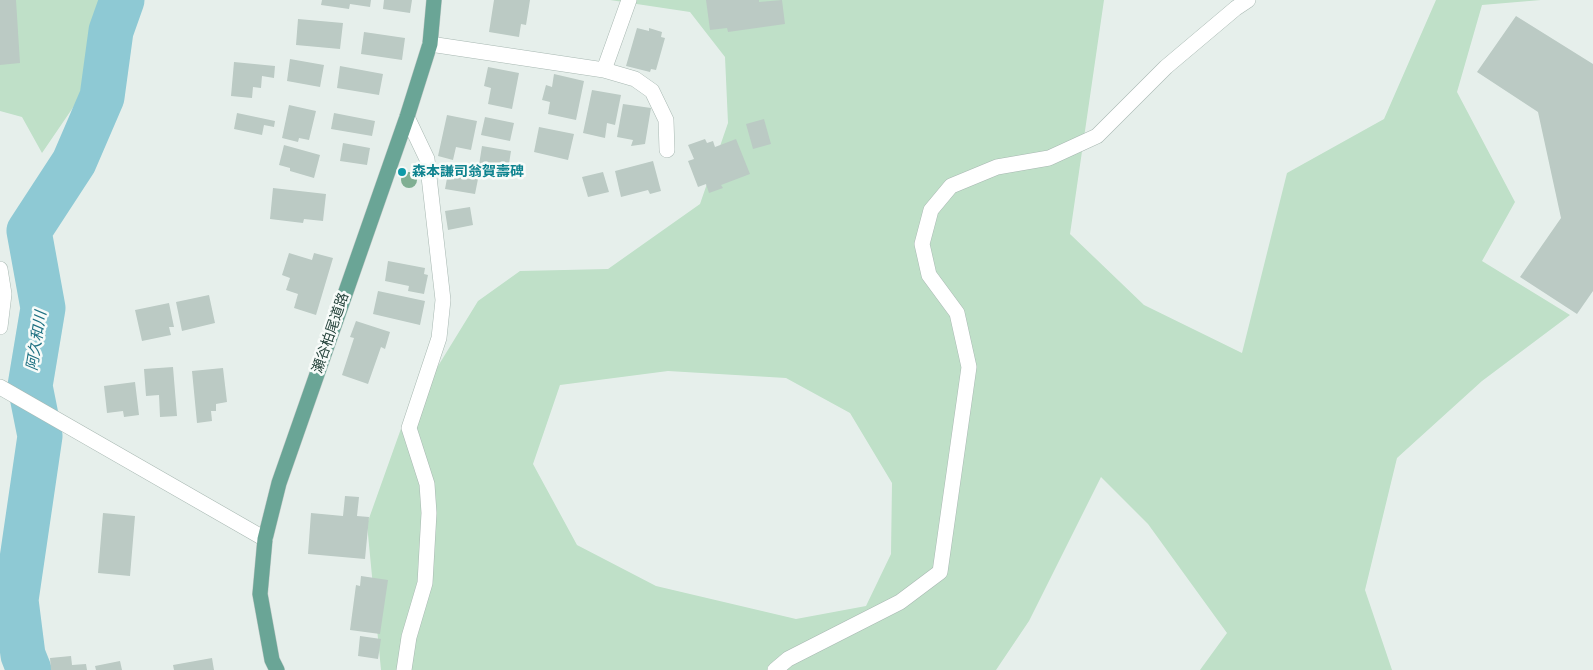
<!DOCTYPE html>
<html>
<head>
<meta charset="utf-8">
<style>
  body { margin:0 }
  canvas { display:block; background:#e6efeb }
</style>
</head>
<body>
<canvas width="1593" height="670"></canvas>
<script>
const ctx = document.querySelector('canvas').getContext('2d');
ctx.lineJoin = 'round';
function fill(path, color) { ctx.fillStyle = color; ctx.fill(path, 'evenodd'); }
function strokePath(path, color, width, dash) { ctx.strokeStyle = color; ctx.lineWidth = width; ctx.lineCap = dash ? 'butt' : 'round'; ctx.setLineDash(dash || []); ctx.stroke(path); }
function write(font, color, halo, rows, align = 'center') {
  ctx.font = font + ' Manrope,"Noto Sans JP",sans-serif'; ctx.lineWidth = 5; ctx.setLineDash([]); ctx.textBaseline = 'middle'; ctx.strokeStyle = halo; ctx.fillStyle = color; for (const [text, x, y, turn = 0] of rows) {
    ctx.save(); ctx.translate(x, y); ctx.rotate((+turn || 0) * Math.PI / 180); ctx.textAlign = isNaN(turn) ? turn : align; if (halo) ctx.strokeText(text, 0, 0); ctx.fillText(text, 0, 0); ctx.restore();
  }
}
fill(new Path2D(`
  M0,0H100L87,87L42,153L22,117L0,111Z
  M610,0H1104L1070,234L1144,305L1242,353L1287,173L1384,119L1436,0H1541L1482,5L1457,92L1515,202L1482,261L1570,315L1482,381L1397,458L1365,590L1392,670H1200L1227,633L1148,524L1101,477L1029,621L996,670H381L367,524L403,423L478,301L520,271L608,269L700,204L728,123L725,57L690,12ZM668,371L786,378L850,413L892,483L891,554L866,606L796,619L656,586L577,545L533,464L560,385Z`), '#bfe0c8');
strokePath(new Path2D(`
  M29,670L23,655L16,600L40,436L30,386L43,308L29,231L74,162L102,97L111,31L122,0`), '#8ec9d4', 45);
fill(new Path2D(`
  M0,0H16L20,63L0,65Z
  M322,0H371L370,7L350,4L349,9L321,5Z
  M384,0H412L410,13L383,9Z
  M494,0H530L526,25L521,24L519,37L489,32Z
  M706,0H759V2L782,0L785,24L728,32L727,28L710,30Z
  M1516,16L1593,64V291L1577,314L1520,277L1561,218L1538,112L1477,72Z
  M298,19L343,23L340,49L296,45Z
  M637,28L649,31V28L662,32L661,37L665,38L656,70L651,69L650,72L626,66Z
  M364,32L405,38L402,60L361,54Z
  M290,59L324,65L320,87L287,81Z
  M234,62L275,66L274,78L262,76L261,88L253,87L252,98L231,96Z
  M340,66L383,74L379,95L337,88Z
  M488,67L519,73L512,109L488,104L491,88L484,86Z
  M554,74L584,81L576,120L548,114L550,102L542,100L546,85L552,87Z
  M592,90L621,95L615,125L607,123L605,138L583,133Z
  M623,104L651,108L645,144L631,146L633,140L617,137Z
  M289,105L316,111L309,140L299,138L298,142L282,138Z
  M237,113L275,121L274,127L264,125L262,135L234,129Z
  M334,113L375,121L372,136L331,129Z
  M447,115L477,121L471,150L456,147L453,160L438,156Z
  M485,117L514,123L510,141L481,135Z
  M764,119L771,144L753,149L746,124Z
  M539,127L574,134L568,160L534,152Z
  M705,139L707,143L713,141L715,147L736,139L750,174L721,185L723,188L709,193L706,184L698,187L688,161L694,159L688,145Z
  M343,143L370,148L367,165L340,161Z
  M284,145L320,155L314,178L290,171V168L279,165Z
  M482,146L511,151L508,170L479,165Z
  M653,161L661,191L650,194L648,190L621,197L615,171Z
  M454,170L470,173L469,177L478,179L475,194L445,189L448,173L453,174Z
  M603,172L609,192L588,197L582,177Z
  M273,188L326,194L323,221L304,219L303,223L270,219Z
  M470,207L473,225L448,230L445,211Z
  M289,253L312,260L314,253L333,258L316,315L294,308L298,294L286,290L290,278L282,275Z
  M388,261L425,268L424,274L428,275L424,294L408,291L409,286L385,281Z
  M378,291L425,301L420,325L373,314Z
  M209,295L215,323L182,331L176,302Z
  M169,303L174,327H169L171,335L142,341L135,310Z
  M356,321L390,332L385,349L381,347L368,384L342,375L354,338L350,337Z
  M173,367L177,416L160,417L159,395L146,396L144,369Z
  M223,368L227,402L216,404V411H211L212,421L197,423L192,371Z
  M135,382L139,415L124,417L123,411L107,413L104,386Z
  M345,496L359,497L357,516L369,517L365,559L308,554L311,513L343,516Z
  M103,513L135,516L130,576L98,573Z
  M361,576L388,580L380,634L350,630L356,585L360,586Z
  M360,636L381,639L378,659L358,656Z
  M71,656L72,665L86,664L87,670H51L50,658Z
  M212,658L214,670H174L173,665Z
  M120,661L122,670H96L95,666Z`), '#bbcac4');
const minor = new Path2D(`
  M430,44L604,70L635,79L652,91L666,120L667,150
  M604,70L629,0
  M0,269L4,294L0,327
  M0,387L265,539
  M404,670L409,637L425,583L429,513L427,484L409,428L439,338L443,300L427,159L407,117
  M775,670L788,659L900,602L940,572L969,367L957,313L929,275L922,244L931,210L951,186L997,167L1049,158L1097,136L1166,67L1236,8L1248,0`);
const major = new Path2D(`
  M277,670L272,660L260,594L265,539L279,483L407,117L430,44L434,0`);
strokePath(minor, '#a8b8b2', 16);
strokePath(major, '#c2cac8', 16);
strokePath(minor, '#fff', 15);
strokePath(major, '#6aa596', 15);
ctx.fillStyle = '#80af93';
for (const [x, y] of [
  [409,180]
]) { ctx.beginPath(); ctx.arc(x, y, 8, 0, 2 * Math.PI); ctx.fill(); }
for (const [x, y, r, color] of [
  [402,172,5,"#0f9aa8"]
]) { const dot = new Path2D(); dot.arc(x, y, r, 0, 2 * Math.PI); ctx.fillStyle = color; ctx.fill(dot); strokePath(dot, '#f7fbf9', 2); }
write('bold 14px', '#0d838f', '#f7fbf9', [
  ["森本謙司翁賀壽碑",412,172]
], 'left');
write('14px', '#24423a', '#f7fbf9', [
  ["瀬谷柏尾道路",331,333,-71]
]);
write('italic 15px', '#1c6f80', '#f7fbf9', [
  ["阿久和川",37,341,-81]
]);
</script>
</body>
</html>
